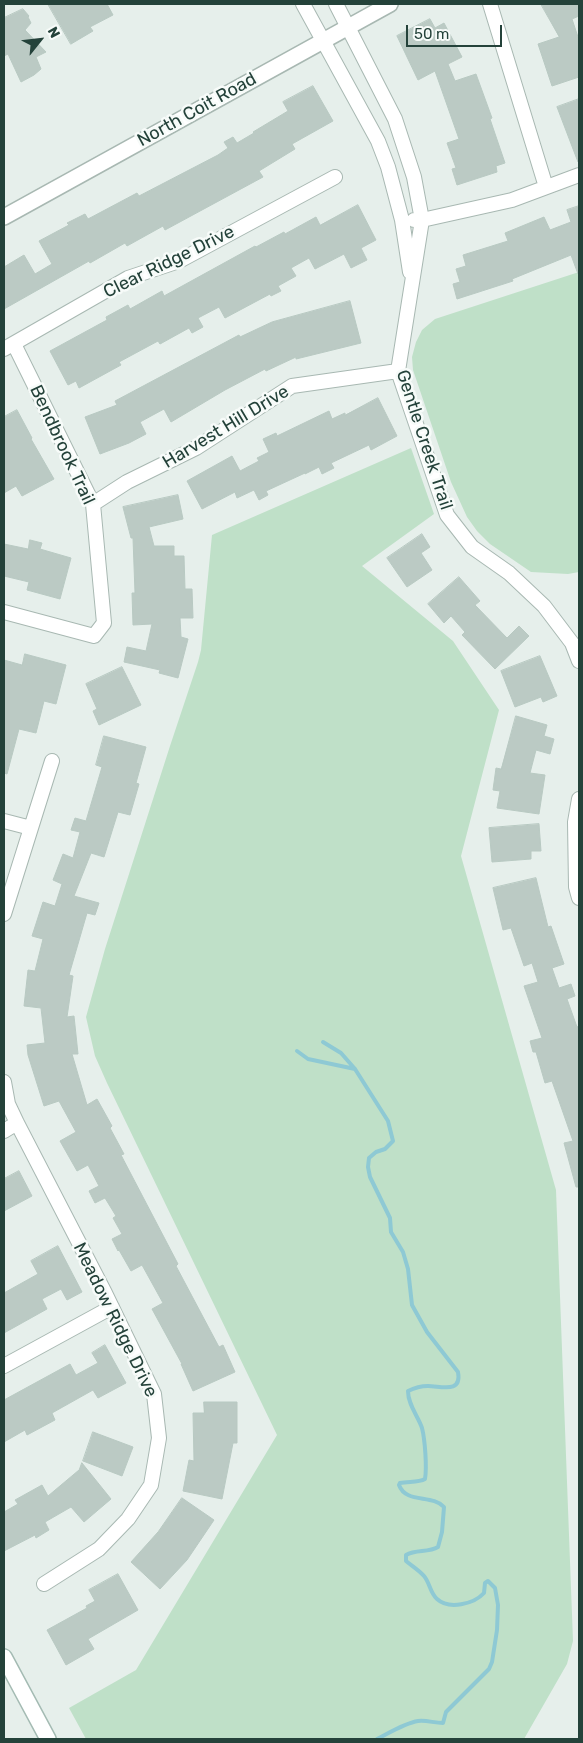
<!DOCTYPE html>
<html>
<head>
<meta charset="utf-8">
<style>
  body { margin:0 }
  #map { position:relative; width:583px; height:1743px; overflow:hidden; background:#e6efeb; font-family:Rubik,sans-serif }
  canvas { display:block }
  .frame { position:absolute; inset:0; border:5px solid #24423a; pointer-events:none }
  .north { position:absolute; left:15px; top:15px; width:50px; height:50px; -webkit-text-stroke:4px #f7fbf9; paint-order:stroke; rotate:61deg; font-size:14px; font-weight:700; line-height:20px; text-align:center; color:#24423a }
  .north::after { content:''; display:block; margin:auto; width:18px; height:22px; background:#24423a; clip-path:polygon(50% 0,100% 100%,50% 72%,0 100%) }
  .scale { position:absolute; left:406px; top:25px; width:96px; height:22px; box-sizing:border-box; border:2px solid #24423a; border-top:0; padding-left:6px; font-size:15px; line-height:18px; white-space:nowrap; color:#24423a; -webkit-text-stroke:4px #f7fbf9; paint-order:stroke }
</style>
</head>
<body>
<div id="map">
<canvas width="583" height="1743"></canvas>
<div class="frame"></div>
<div class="north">N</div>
<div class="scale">50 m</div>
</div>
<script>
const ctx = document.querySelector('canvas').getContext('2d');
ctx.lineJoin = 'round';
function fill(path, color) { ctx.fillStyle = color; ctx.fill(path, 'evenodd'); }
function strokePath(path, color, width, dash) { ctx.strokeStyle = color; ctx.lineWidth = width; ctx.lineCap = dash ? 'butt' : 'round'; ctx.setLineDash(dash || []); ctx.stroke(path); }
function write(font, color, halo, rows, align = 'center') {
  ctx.font = font + ' Rubik,sans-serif'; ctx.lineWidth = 5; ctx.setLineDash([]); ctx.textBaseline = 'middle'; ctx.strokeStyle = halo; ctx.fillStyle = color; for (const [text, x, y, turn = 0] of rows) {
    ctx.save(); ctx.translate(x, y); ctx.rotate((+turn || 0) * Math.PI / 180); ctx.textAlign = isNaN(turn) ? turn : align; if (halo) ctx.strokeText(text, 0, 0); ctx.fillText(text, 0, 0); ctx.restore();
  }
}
fill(new Path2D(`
  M579,272V572L568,574L531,572L490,544L477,531L467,517L451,482L413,370L412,357L416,342L422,330L435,319Z
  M411,448L434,514L362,566L453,641L499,710L461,856L556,1190L573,1641L567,1664L524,1739H86L69,1708L136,1670L277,1435L107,1083L95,1056L86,1017L105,949L170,746L198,662L201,650L212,535Z`), '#bfe0c8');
strokePath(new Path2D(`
  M323,1042L341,1053L355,1069L388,1121L393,1141L385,1149L376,1152L369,1158L368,1167L370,1177L390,1218L391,1232L403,1252L408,1269L412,1305L427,1332L458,1372C462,1394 441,1386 428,1386C421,1386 414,1388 408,1391C408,1405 418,1416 422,1428C425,1440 427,1467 425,1479C418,1483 408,1481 400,1483L399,1485C406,1504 432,1494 444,1507L442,1532L438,1547C428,1553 416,1549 406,1555V1561C412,1566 419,1570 424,1576C430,1583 430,1593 437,1599C449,1610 474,1604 484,1593L485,1583L488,1581L495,1588L498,1605L497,1630L492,1662L489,1669L446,1712L443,1723C434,1723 427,1720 418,1721C405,1723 389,1733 377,1739
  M297,1051L308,1059L355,1069`), '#8ec9d4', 4);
const building = new Path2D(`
  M48,4H107L113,15L90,27L93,31L71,44Z
  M541,4H579V16L572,19L579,40V77L552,86L538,44L559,37Z
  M23,9L29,16L28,17L31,23L25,30L46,52L36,57L41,69L34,75L21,82L8,54L4,56V18Z
  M430,19L435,28L444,23L462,57L448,64L455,81L476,74L492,118L490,119L505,163L496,166L497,172L457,185L452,169L456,168L447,143L459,139L435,71L418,80L397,36Z
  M313,86L333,121L292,144L295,149L259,171L263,177L165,230L163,226L127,246L125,243L90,263L89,261L4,309V267L24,255L35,274L52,264L39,241L69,225L67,223L85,214L88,219L137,193L139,196L218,155L228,148L224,142L233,137L237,143L254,133L253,132L288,111L283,102Z
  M579,99V162H578L557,107Z
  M358,205L376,240L361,248L367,260L351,268L344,254L315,269L309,258L291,268L296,276L278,286L281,291L271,296L270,294L225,318L219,307L198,318L203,327L192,333L189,328L160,344L158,341L119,362L121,365L79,388L76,381L68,385L50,351L107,320L106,317L128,305L130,309L162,291L164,296L255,246L256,247L284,232L285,234L316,217L320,225Z
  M579,206V274H578L571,255L512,279L513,281L457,299L453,284L460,282L456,269L466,266L463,255L508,241L505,233L544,217L550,230L571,222L567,210Z
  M350,301L361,343L296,359V357L266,371L265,369L225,390L171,422L164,409L140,422L146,434L129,443L100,454L85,417L117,405L115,401L239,335L240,337L272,322Z
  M378,398L397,436L371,450L369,445L331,463L334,468L322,474L319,467L305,474V473L266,491L268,495L259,500L254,490L237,498L235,492L202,509L187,481L232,456L240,471L259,461L257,458L269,452L263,439L276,433L277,436L329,411L332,419L345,413V415Z
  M17,410L32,438L31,439L54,479L22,496L16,486L4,493V417Z
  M178,495L183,519L149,527L154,546H174V556H184L185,589H192L193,618H180L181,637L188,639L178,678L159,673L160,670L124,662L127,647L146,651L152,624L133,625L132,593H135L133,538H131L123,507Z
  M422,534L430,547L421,553L432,570L407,587L387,558Z
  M30,540L42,543L40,549L71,558L60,599L27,590L29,582L4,576V544L28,549Z
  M459,577L480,601L475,605L507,638L519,626L529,636L495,669L462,635L465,632L451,616L444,623L428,604Z
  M25,654L66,665L56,704L44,701L36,733L19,729L7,774L4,773V660L22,665Z
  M540,656L557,696L543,702L541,697L515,707L501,671Z
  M122,667L141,705L99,725L93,711L97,709L86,684Z
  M516,716L547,725L544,736L554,739L550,754L536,750L530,773L545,775L539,814L497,808L500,791L493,790L496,768L501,769Z
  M104,736L146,747L136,783L139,784L130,815L118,812L104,857L91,853L74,896L99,903L95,915L87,913L69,975L73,976L67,1017L74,1016L78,1054H72L87,1105L97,1099L112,1126L110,1128L124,1154L121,1155L178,1264L176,1266L219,1347L223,1345L235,1372L193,1391L181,1364H182L152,1309L163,1303L142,1265L131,1271L119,1250L118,1251L112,1239L122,1234L113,1218L116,1216L105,1198L95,1203L89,1191L99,1186L88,1165L77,1171L60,1141L76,1132L59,1101L44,1106L28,1055L27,1045L45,1043L41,1008L24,1006L28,970L35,971L43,939L32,936L43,902L55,906L62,884L53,880L63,854L73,858L80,832L71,830L75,818L86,821L102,767L96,765Z
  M539,824L541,851H531V859L492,862L489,828Z
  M536,878L548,927L551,926L564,964L552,968L559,988L571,984L575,996L567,999L577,1027L579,1026V1187H576L564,1143L573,1141L552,1081L545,1083L536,1052H533L530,1041L542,1038L524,986L538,982L532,963L524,966L511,928L503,930L493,888Z
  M19,1171L32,1196L4,1211V1179Z
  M58,1246L82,1292L67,1300L61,1289L42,1299L47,1309L4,1333V1293L38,1274L31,1261Z
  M105,1345L126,1383L98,1398L93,1390L52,1413L55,1420L27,1435L25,1430L4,1442V1400L70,1364L76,1375L98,1363L92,1353Z
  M204,1402H237V1443H233L222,1499L183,1491L189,1460L194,1461L193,1413H204Z
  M93,1432L133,1447L122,1476L83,1461Z
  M82,1463L111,1499L84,1522L71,1507L45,1522L49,1530L36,1538L35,1535L4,1551V1512L18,1504L15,1500L42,1485L48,1496L79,1470Z
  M182,1498L214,1520L187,1560L160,1589L131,1562L158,1532Z
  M118,1574L138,1610L88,1639L94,1649L66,1665L47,1630L87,1608L86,1606L95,1601L89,1590Z`);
fill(building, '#bbcac4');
strokePath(building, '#b8c9c2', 1);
const minor = new Path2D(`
  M303,4L378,141L388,167L402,220L410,272
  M336,4L395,119L414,177L422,220L398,371L447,515L472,547L509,573L544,606L572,643L579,661
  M490,4L546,187
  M414,220H422L512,200L579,175
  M4,349L128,278L179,261L335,177
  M93,504L127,482L196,448L292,386L398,371
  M4,612L94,636L104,623L93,504L14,344
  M579,799L575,822L576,887L579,898
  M4,821L31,828
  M4,914L52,761
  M4,1082L8,1104L17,1123L105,1293L154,1394L159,1438L151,1485L128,1519L99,1549L44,1584
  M4,1131L17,1123
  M4,1366L112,1307`);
const tertiary = new Path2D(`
  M4,217L390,4`);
const secondary = new Path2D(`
  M4,1657L48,1739`);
strokePath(minor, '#a8b8b2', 16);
strokePath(tertiary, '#a8b8b2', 18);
strokePath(secondary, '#a4bbb3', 18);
strokePath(minor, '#fff', 14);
strokePath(tertiary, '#fff', 15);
strokePath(secondary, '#fff', 15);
write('18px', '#24423a', '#f7fbf9', [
  ["North Coit Road",197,110,-29],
  ["Clear Ridge Drive",169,262,-26],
  ["Harvest Hill Drive",226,427,-31],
  ["Gentle Creek Trail",424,440,72],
  ["Bendbrook Trail",62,445,65],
  ["Meadow Ridge Drive",115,1320,64]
]);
</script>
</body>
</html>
